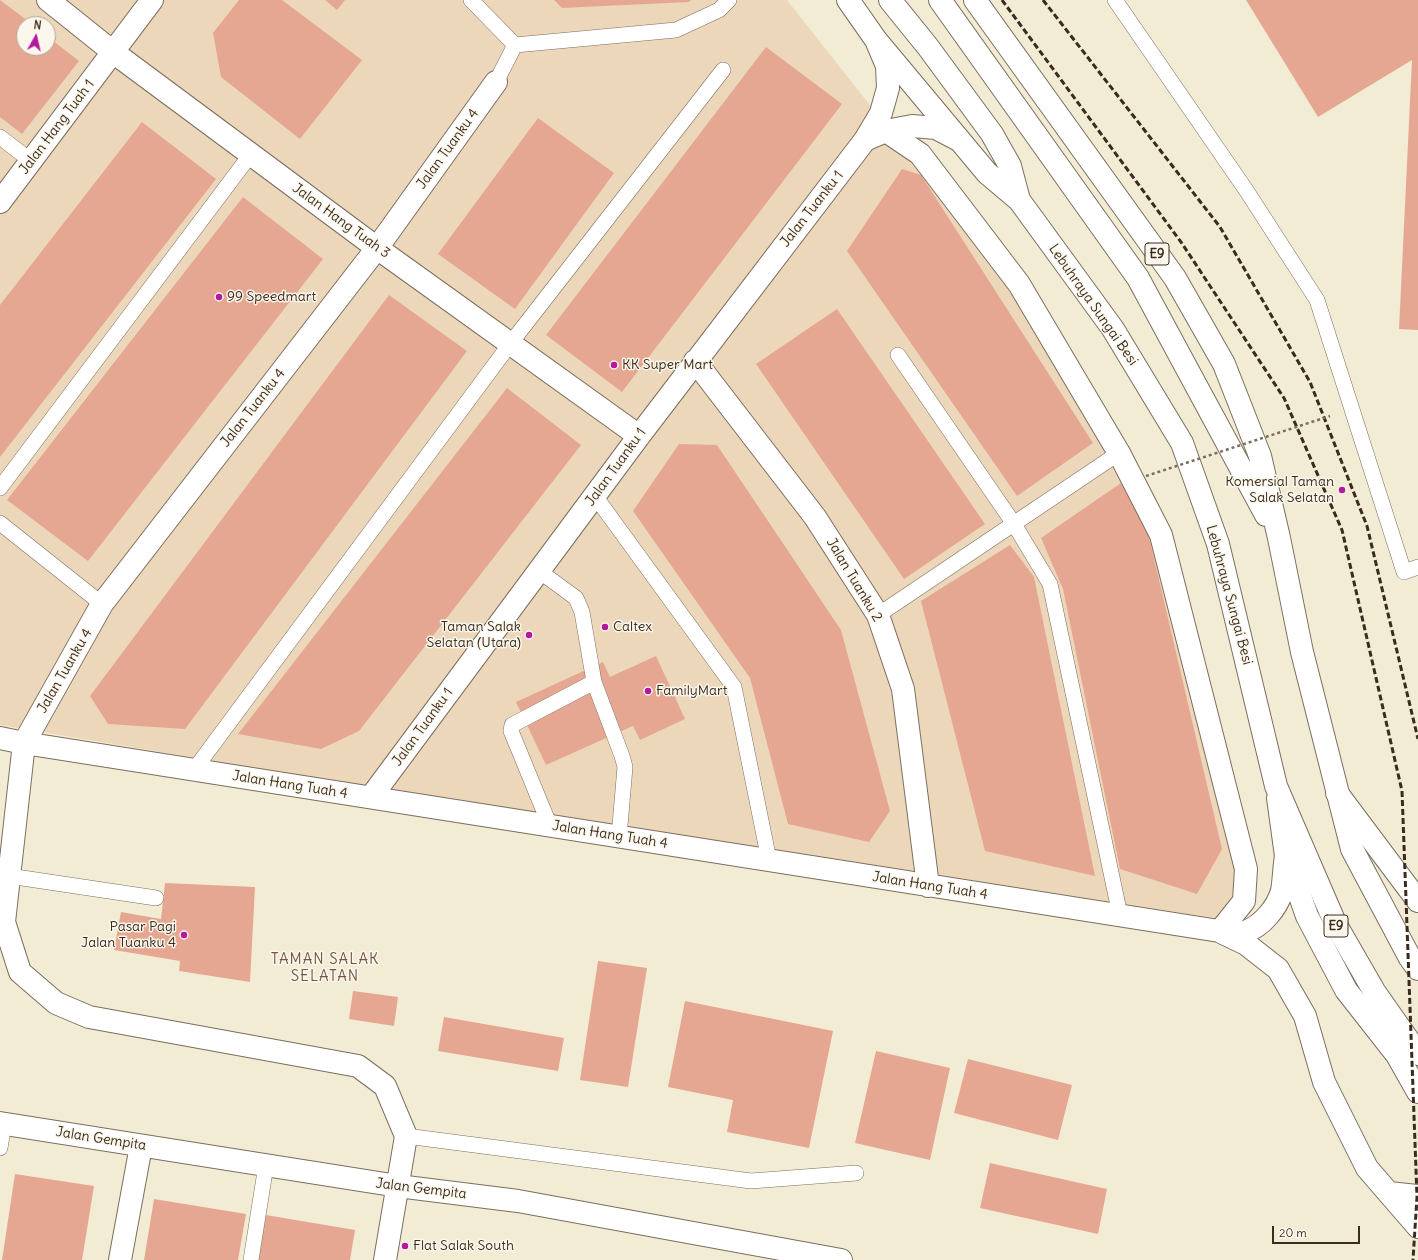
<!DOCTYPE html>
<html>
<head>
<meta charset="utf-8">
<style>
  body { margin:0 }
  #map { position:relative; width:1418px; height:1260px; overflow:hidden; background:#f3ecd5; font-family:Delius,sans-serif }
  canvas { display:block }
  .north { position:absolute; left:16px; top:16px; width:40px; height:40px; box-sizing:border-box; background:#fbf7ec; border:1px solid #aea59a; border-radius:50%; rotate:8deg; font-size:11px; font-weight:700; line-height:16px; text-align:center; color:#3b2a1e }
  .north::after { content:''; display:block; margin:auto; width:14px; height:18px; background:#b5179e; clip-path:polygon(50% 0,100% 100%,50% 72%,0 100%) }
  .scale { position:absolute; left:1272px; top:1226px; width:88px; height:18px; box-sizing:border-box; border:2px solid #3b2a1e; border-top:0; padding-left:5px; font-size:12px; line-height:14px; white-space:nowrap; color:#3b2a1e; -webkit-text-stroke:3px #fbf7ec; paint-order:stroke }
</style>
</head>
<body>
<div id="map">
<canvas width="1418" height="1260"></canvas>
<div class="north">N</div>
<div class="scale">20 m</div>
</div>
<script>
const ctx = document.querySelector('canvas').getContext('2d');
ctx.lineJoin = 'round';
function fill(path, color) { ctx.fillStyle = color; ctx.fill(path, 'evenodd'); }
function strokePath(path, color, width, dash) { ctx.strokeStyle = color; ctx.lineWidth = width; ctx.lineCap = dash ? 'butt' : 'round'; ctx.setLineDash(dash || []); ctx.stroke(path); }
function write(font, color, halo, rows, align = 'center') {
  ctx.font = font + ' Delius,sans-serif'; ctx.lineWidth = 3; ctx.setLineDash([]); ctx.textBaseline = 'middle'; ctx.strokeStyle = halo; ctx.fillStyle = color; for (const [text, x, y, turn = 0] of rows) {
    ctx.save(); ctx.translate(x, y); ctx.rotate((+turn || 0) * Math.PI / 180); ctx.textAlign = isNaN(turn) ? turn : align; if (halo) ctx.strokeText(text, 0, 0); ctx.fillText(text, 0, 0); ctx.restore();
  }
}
fill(new Path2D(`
  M0,0H787L914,161L1014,295L1102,443L1152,536L1236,869V897L1215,918L298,775L0,725ZM24,24H48V48H24Z`), '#edd7ba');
fill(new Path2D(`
  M0,0L32,24H24V48H48V37L79,61L22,134L0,117Z
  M239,0H282L362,60L300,139L221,77L213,33Z
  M325,0H345L337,10Z
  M554,0H691L689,2L562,8Z
  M1246,0H1418V330L1399,329L1412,60L1318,117Z
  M766,47L842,104L622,392L546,335Z
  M538,118L614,173L515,309L438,254Z
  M142,122L216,179L0,457V305Z
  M902,169L921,175L1093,443L1017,496L847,251Z
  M243,197L323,259L88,561L7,500Z
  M389,295L467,351L185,729L108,724L90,696Z
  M837,309L985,524L904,579L756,364Z
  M507,388L581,445L359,731L321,749L238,734Z
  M679,444L717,445L841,630L890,811L869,842L788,824L750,678L633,511Z
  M1121,483L1149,537L1222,849L1197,894L1120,869L1063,589L1041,538Z
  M1010,545L1034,577L1095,876L985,851L921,601Z
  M656,656L685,719L640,740L633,726L546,765L516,702L603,662L610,677Z
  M165,883L255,887L250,982L179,971L180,961L114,950L121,912L161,919Z
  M598,961L647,968L628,1087L580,1080Z
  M353,991L398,997L394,1026L349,1019Z
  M685,1001L833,1031L809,1148L727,1132L733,1100L668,1087Z
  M444,1017L564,1038L558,1071L438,1051Z
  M876,1051L950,1068L930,1160L855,1143Z
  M968,1059L1072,1085L1058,1140L954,1113Z
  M990,1163L1107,1189L1098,1234L980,1208Z
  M15,1174L94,1186L82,1260H2Z
  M154,1199L246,1214L238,1260H144Z
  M266,1215L355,1230L350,1260H258Z`), '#e6a792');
const service = new Path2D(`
  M471,0L515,45
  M1115,0L1246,190L1317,300L1404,572L1418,567
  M515,45L676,30L719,10L729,0
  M496,82L515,45
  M0,137L31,161
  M898,355L1014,524L1050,584L1120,915
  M0,488L251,154
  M595,496L734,687L769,860
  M0,523L102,604
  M539,571L576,598L582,612L594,682
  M878,615L1119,453
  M194,770L510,344L723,70
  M550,826L511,731L512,725L594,682L622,756L625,767L619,837
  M9,876L156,898
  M406,1136L751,1181L856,1173
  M0,1148L4,1124
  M251,1260L266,1165`);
const minor = new Path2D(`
  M48,0L113,52L377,248L639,436
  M886,131L920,154L1019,284L1119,453L1161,535L1246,869L1244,901L1220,931
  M0,202L152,0
  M695,361L815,517L878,615L903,689L928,886
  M0,738L24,743L1232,933C1236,933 1241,933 1245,932C1262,926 1277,908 1282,891C1284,880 1284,867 1286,856
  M1337,793L1418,901
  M371,797L639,436L865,140
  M1278,798L1286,856L1307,916L1346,990L1397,1055L1418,1092
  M1223,933L1246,944L1278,969L1305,1016L1324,1082L1367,1168L1418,1227
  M0,1123L398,1186L518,1201L841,1260
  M1389,1193L1418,1196
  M120,1260L141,1146
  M385,1260L406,1136L385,1086L358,1066L89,1017L56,1003L20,972L4,922L24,743L102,604L377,248L496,82`);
const motorway = new Path2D(`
  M848,0L876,40L887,66L888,88L881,113L865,140
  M890,0L928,47L992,134L1010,166L1019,200L1113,329L1182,443L1218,544L1276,786L1336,925L1374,991L1418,1054
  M940,0L1138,278L1266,515
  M975,0L1175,278L1224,364L1260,456L1279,538L1302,652L1352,849L1410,958L1418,969
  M876,40L987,173L1019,200
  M865,140L886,131L912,126L936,128L957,139`);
strokePath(service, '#7b6e5e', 16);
strokePath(minor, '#7b6e5e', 24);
strokePath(motorway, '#7b6e5e', 24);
strokePath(service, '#fff', 15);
strokePath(minor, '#fff', 22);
strokePath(motorway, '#fff', 22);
strokePath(new Path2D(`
  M1002,0L1181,242L1284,398L1342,530L1402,791L1417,1197L1413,1260
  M1043,0L1220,227L1310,382L1367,526L1418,739`), '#3b2a1e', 3, [6, 3]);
strokePath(new Path2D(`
  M1146,476L1330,416`), '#7b6e5e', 2.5, [3, 3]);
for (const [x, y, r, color] of [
  [219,297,4,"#b5179e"],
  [614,365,4,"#b5179e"],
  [1342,490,4,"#b5179e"],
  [605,627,4,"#b5179e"],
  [529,635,4,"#b5179e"],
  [648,691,4,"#b5179e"],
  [184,935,4,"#b5179e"],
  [405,1246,4,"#b5179e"]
]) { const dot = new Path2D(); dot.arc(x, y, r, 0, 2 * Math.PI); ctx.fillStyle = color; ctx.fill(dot); strokePath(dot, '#fbf7ec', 1.5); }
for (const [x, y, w] of [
  [1157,254,24],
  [1336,926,24]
]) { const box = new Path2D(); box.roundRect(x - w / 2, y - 11, w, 22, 3); ctx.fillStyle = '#fbf7ec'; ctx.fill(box); strokePath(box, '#3b2a1e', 1); }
write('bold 13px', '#3b2a1e', null, [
  ["E9",1157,254],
  ["E9",1336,926]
]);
write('14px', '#3b2a1e', '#fbf7ec', [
  ["Jalan Hang Tuah 1",57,127,-53],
  ["Jalan Tuanku 4",448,149,-54],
  ["Jalan Tuanku 1",812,209,-52],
  ["Jalan Hang Tuah 3",341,221,36],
  ["Lebuhraya Sungai Besi",1093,305,55],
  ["Jalan Tuanku 4",253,408,-52],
  ["Jalan Tuanku 1",616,467,-54],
  ["Jalan Tuanku 2",854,580,59],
  ["Lebuhraya Sungai Besi",1229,595,75],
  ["Jalan Tuanku 4",65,671,-60],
  ["Jalan Tuanku 1",423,727,-54],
  ["Jalan Hang Tuah 4",290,785,9],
  ["Jalan Hang Tuah 4",610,835,9],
  ["Jalan Hang Tuah 4",930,886,9],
  ["Jalan Gempita",101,1139,9],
  ["Jalan Gempita",421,1189,7]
]);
write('14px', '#3b2a1e', '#fbf7ec', [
  ["99 Speedmart",227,297],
  ["KK Super Mart",622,365],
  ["Komersial Taman",1334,482,"right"],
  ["Salak Selatan",1334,498,"right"],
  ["Taman Salak",521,627,"right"],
  ["Selatan (Utara)",521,643,"right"],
  ["Caltex",613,627],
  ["FamilyMart",656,691],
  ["Pasar Pagi",176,927,"right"],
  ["Jalan Tuanku 4",176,943,"right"],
  ["Flat Salak South",413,1246]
], 'left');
ctx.letterSpacing = '1px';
write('15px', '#775647', '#fbf7ec', [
  ["TAMAN SALAK",325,960],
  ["SELATAN",325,977]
]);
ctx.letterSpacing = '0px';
</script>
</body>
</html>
